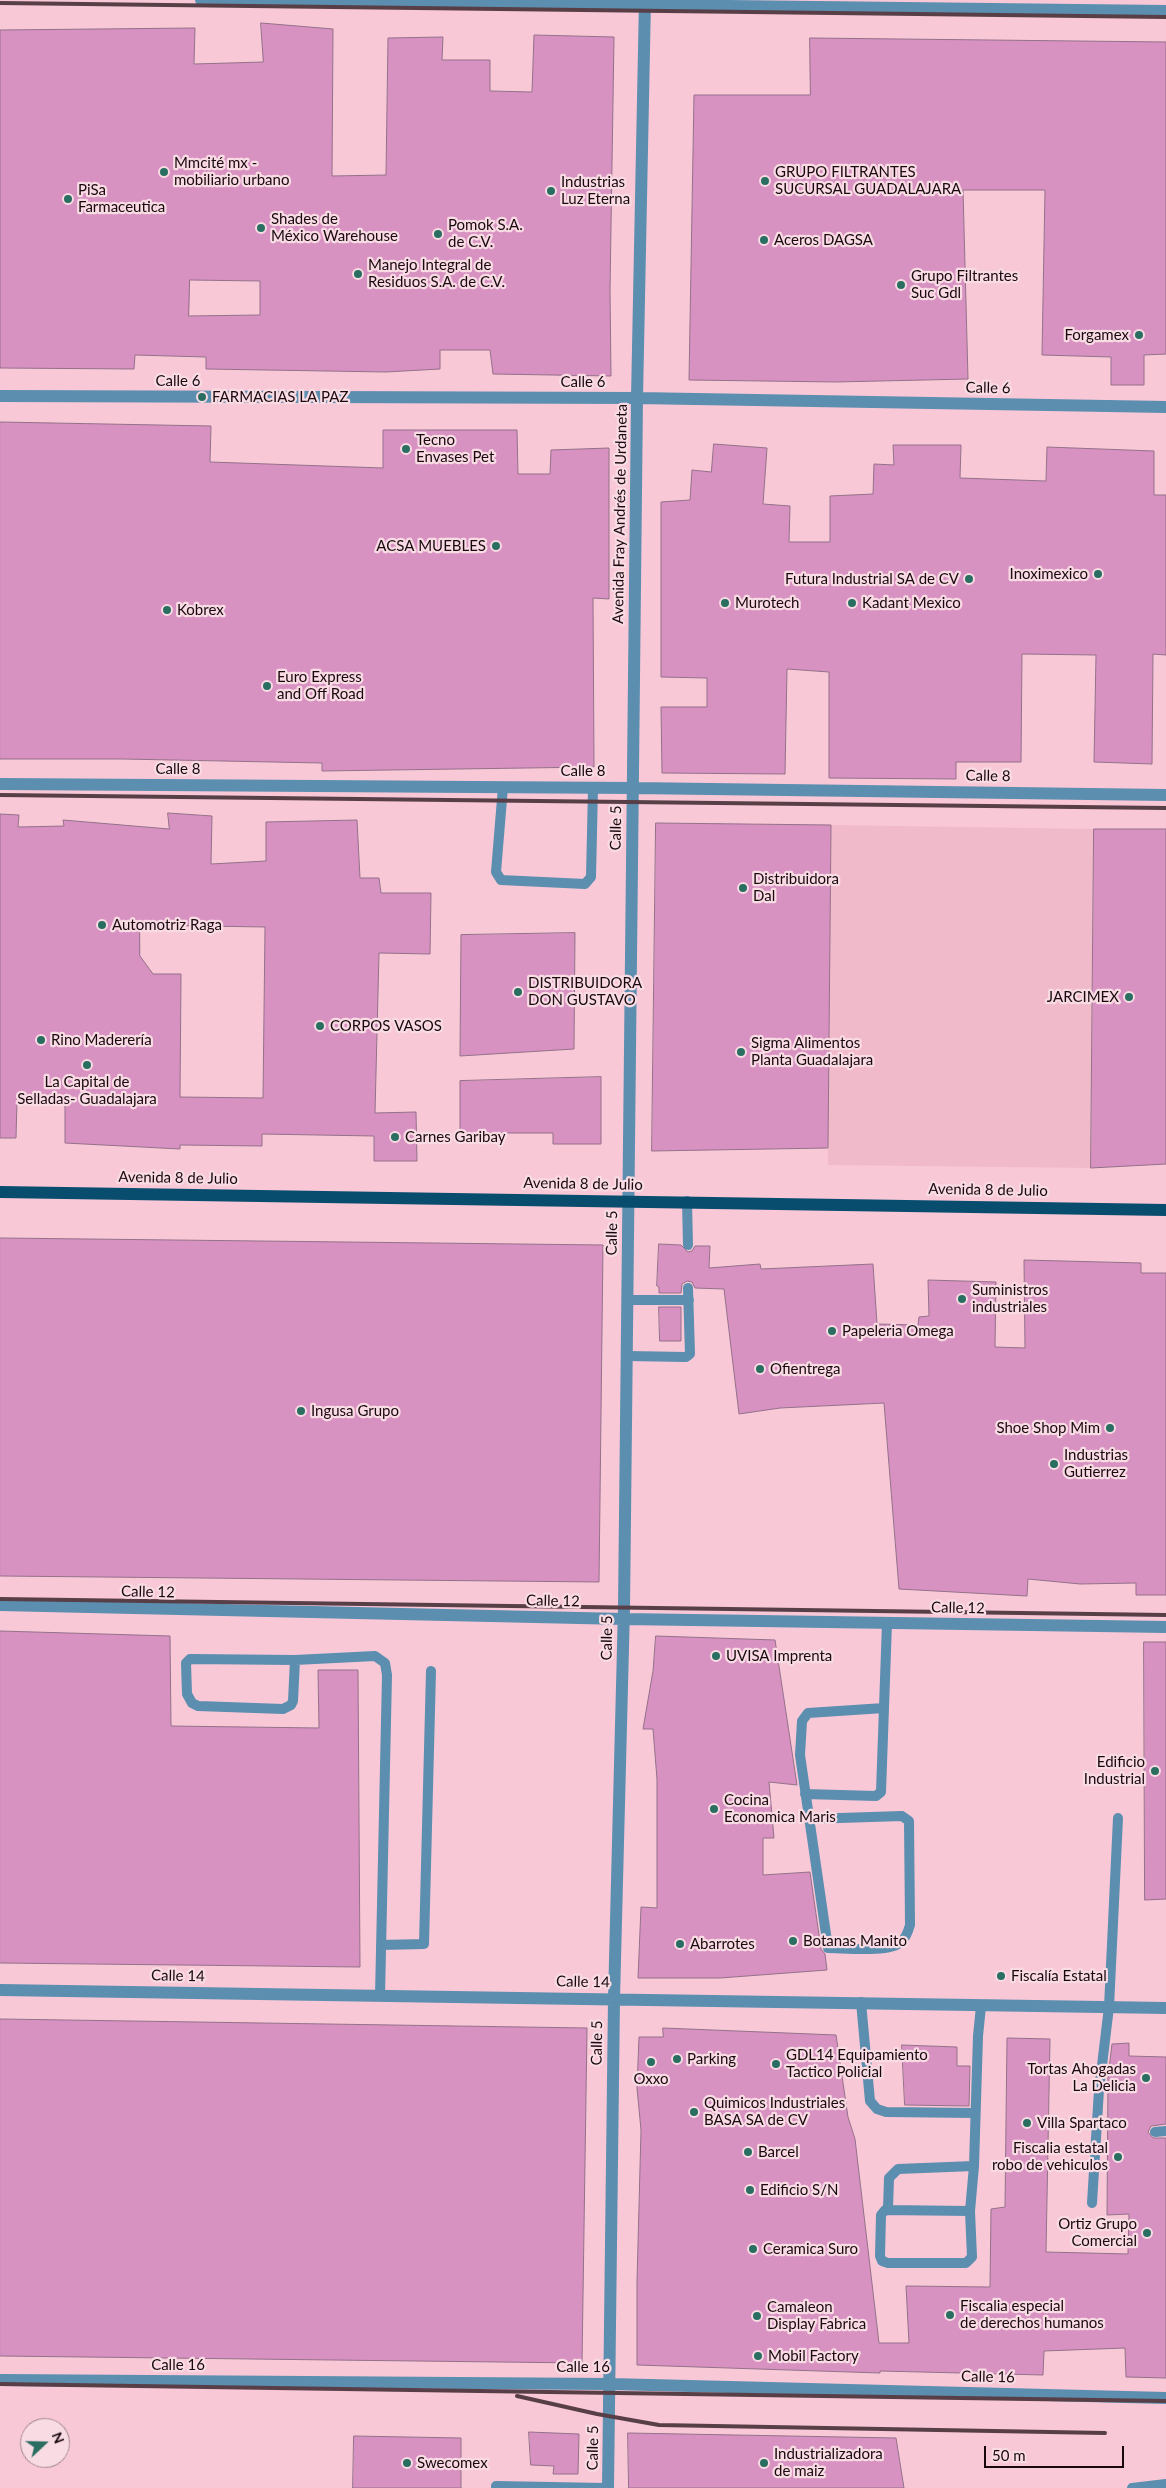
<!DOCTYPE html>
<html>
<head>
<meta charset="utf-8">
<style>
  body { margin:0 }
  #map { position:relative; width:1166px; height:2488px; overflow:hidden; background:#f8c8d7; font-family:Lato,sans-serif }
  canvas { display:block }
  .north { position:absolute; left:20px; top:2418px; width:50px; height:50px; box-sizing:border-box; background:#f9dbe4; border:1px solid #9f878f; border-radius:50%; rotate:69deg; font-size:14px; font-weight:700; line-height:20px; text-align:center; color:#19090f }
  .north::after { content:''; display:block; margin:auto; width:18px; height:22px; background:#296e60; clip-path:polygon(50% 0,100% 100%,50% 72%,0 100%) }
  .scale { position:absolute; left:984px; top:2446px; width:140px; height:22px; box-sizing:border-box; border:2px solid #19090f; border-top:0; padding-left:6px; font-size:15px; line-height:18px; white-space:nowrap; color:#19090f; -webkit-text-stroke:4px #f9dbe4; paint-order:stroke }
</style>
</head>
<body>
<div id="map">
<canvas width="1166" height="2488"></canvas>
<div class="north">N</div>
<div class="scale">50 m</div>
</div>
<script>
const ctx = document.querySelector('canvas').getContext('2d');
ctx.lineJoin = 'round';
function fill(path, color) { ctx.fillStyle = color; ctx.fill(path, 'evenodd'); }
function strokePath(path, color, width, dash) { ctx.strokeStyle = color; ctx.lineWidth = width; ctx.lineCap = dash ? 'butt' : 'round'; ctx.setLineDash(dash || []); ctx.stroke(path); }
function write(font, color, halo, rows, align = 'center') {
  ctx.font = font + ' Lato,sans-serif'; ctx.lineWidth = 4.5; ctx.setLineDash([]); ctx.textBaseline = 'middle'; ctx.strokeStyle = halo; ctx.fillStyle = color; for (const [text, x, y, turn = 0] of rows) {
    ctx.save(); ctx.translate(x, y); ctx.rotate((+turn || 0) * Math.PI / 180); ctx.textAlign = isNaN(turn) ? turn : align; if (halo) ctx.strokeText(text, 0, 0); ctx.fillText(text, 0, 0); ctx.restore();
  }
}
fill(new Path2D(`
  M831,825L1094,829L1091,1168L828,1165Z`), '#f1bacb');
const building = new Path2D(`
  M261,23L333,29L332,176L386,175L388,38L443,37L442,60H490V91L532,92L534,35L614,37L610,290L611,376L493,374L490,350H440V369L386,372L206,369V357L135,355L134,369L0,368V30L195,28L194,64L263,62ZM190,280L260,281V315L189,316Z
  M810,38L1166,42V354L1144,355V385H1111V357L1042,355L1045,190H963L968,379L836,382L689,380L694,95H810Z
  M0,422L211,426L210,462L383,468V430H517L518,474H550L551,450L609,448V599L593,598L594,767L322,771V763L123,759H0Z
  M714,444L767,448L763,504L790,506L789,542H830V496L873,494L874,464L894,465L893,445H961L960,478L1046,481L1047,447L1154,451V495H1166V655L1153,654L1152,764L1094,762L1096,655L1022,654L1021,762H956V779L829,778V672L787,669L785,774L662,773L661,707H707V678L661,677V502L690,500L692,470L711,472Z
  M168,813L212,816L211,864L266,861V822L357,820L360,878H379L381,893H431L430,954L379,953L375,1113L416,1112L417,1161H374V1136L262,1134V1146L180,1145V1149L65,1143V1102L17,1101L16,1138H0V814L19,815L18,827L64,826L63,820L169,829ZM140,925L265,927L263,1098L180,1097L181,974H153L140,956Z
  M656,823L831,825L828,1148L652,1151Z
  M1094,829H1166V1164L1091,1168Z
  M575,933L574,1049L460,1056L461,935Z
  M601,1077V1144H553V1133H460V1081Z
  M0,1238L603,1245L599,1582L0,1576Z
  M659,1244L681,1245L688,1252L692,1251L695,1246H710L709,1268L760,1264L761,1269L873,1264L877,1324L918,1325L919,1317L929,1316L928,1280L996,1282L995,1347L1025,1348L1024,1260L1141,1263V1273H1166V1595H1136V1583L1080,1584L1028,1579L1027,1596L899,1589L884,1403L780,1408L739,1414L724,1289L695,1288L692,1282L687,1281L682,1284L681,1293H659V1287L657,1286Z
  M659,1307H681V1341H660Z
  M0,1631L170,1636L171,1726L319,1728L318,1670H358L360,1967L0,1963Z
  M656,1636L775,1640L797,1785L769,1782L774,1838H763V1875L810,1872L821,1949L825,1954L827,1970L720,1978H638L641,1907L657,1908V1779L653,1729H643L653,1671Z
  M1144,1642H1166V1899L1145,1900Z
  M0,2019L587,2028L582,2363L0,2356Z
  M663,2028L836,2035L848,2117L855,2139L879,2343H909L906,2286L990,2287L991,2209L1005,2207L1007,2038L1050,2039L1046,2252L1128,2254L1129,2214L1107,2215L1108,2077L1112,2044L1129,2043V2056L1166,2057V2124L1151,2126L1148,2132L1153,2138H1166V2378L1126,2377L1125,2348L1044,2351L1043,2375L880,2371V2373L637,2365V2282L641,2130L637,2088L639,2037H663Z
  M902,2045L957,2047V2066H970L969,2106L905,2105Z
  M529,2432L579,2434L578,2474H553L554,2466L531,2465Z
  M628,2433L896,2438L904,2488H629Z
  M354,2436L461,2438V2488H353Z`);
fill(building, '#d792c2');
strokePath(building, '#947189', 1);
strokePath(new Path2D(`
  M503,787L496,872L501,880L585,884L591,877L593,788
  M687,1201L688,1245
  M627,1300H689
  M627,1356L686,1357L690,1354L688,1288
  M295,1660L190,1659L186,1663L187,1694L192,1703L198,1706L283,1709L291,1705L293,1701L295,1660L375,1656L385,1663L387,1675L380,1996
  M805,1794L876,1796L881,1792L887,1623
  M809,1819L902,1816L909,1821L910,1925C908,1932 906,1938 901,1942C889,1953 845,1948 828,1948L800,1755L802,1721L808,1713L884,1708
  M381,1945L424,1944L431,1671
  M861,2002L870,2101L877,2109L886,2112L975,2113
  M1155,2132L1166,2131
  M1092,2203L1099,2090L1109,2007L1118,1818
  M888,2209L889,2178L898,2169L974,2166
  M970,2211L885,2210L881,2215L880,2256L882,2261L888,2263H966L972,2257L970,2211L974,2166L978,2036L981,2006
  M496,2488V2486L605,2488
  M1132,2488L1166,2484`), '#5b8eaf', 10);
strokePath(new Path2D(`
  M201,0L1166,11
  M0,396L637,398L1166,407
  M0,784L633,788L1166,795
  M0,1605L624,1619L1166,1627
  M0,1990L1166,2008
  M0,2380L610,2384L1166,2398
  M608,2488L614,1999L624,1608L637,398L645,0`), '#5b8eaf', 12);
strokePath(new Path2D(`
  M0,1192L1166,1210`), '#084c6e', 12);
strokePath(new Path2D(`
  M0,3L1166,17
  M0,795L1166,808
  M0,1599L1166,1615
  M0,2384L1166,2401
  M517,2396L597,2414L659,2425L1105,2433`), '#583f47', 4);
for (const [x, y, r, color] of [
  [164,172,5,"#296e60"],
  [765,181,5,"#296e60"],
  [551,191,5,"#296e60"],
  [68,199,5,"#296e60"],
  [261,228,5,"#296e60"],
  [438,234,5,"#296e60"],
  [764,240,5,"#296e60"],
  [358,274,5,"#296e60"],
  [901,285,5,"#296e60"],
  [1139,335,5,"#296e60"],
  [202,397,5,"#296e60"],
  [406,449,5,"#296e60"],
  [496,546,5,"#296e60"],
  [1098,574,5,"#296e60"],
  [969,579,5,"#296e60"],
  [725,603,5,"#296e60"],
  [852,603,5,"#296e60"],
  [167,610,5,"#296e60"],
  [267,686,5,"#296e60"],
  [743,888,5,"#296e60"],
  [102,925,5,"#296e60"],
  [518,992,5,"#296e60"],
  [1129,997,5,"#296e60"],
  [320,1026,5,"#296e60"],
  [41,1040,5,"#296e60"],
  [741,1052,5,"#296e60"],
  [87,1065,5,"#296e60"],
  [395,1137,5,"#296e60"],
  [962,1299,5,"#296e60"],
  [832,1331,5,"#296e60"],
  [760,1369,5,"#296e60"],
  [301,1411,5,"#296e60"],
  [1110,1428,5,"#296e60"],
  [1054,1464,5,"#296e60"],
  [716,1656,5,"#296e60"],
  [1155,1771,5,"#296e60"],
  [714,1809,5,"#296e60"],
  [793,1941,5,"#296e60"],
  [680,1944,5,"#296e60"],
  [1001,1976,5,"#296e60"],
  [677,2059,5,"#296e60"],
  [651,2062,5,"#296e60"],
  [776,2064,5,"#296e60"],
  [1146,2078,5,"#296e60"],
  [694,2112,5,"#296e60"],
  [1027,2123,5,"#296e60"],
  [748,2152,5,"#296e60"],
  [1118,2157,5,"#296e60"],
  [750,2190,5,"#296e60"],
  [1147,2233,5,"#296e60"],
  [753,2249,5,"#296e60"],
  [950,2315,5,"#296e60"],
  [757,2316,5,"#296e60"],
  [758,2356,5,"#296e60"],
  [407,2463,5,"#296e60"],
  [764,2463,5,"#296e60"]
]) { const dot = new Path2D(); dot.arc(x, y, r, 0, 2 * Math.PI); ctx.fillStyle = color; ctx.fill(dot); strokePath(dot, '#f9dbe4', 2); }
write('15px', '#19090f', '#f9dbe4', [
  ["Mmcité mx -",174,163],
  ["mobiliario urbano",174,180],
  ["GRUPO FILTRANTES",775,172],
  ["SUCURSAL GUADALAJARA",775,189],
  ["Industrias",561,182],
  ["Luz Eterna",561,199],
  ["PiSa",78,190],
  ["Farmaceutica",78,207],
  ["Shades de",271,219],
  ["México Warehouse",271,236],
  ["Pomok S.A.",448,225],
  ["de C.V.",448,242],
  ["Aceros DAGSA",774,240],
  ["Manejo Integral de",368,265],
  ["Residuos S.A. de C.V.",368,282],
  ["Grupo Filtrantes",911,276],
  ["Suc Gdl",911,293],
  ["Forgamex",1129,335,"right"],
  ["FARMACIAS LA PAZ",212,397],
  ["Tecno",416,440],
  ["Envases Pet",416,457],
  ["ACSA MUEBLES",486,546,"right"],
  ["Inoximexico",1088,574,"right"],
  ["Futura Industrial SA de CV",959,579,"right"],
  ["Murotech",735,603],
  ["Kadant Mexico",862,603],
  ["Kobrex",177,610],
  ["Euro Express",277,677],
  ["and Off Road",277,694],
  ["Distribuidora",753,879],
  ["Dal",753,896],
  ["Automotriz Raga",112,925],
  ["DISTRIBUIDORA",528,983],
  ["DON GUSTAVO",528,1000],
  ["JARCIMEX",1119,997,"right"],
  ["CORPOS VASOS",330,1026],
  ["Rino Maderería",51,1040],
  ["Sigma Alimentos",751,1043],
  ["Planta Guadalajara",751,1060],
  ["La Capital de",87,1082,"center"],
  ["Selladas- Guadalajara",87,1099,"center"],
  ["Carnes Garibay",405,1137],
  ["Suministros",972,1290],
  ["industriales",972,1307],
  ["Papeleria Omega",842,1331],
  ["Ofientrega",770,1369],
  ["Ingusa Grupo",311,1411],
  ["Shoe Shop Mim",1100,1428,"right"],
  ["Industrias",1064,1455],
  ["Gutierrez",1064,1472],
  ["UVISA Imprenta",726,1656],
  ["Edificio",1145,1762,"right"],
  ["Industrial",1145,1779,"right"],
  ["Cocina",724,1800],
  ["Economica Maris",724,1817],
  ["Botanas Manito",803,1941],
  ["Abarrotes",690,1944],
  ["Fiscalía Estatal",1011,1976],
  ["GDL14 Equipamiento",786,2055],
  ["Tactico Policial",786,2072],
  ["Parking",687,2059],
  ["Tortas Ahogadas",1136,2069,"right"],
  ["La Delicia",1136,2086,"right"],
  ["Oxxo",651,2079,"center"],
  ["Quimicos Industriales",704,2103],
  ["BASA SA de CV",704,2120],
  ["Villa Spartaco",1037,2123],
  ["Fiscalia estatal",1108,2148,"right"],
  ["robo de vehiculos",1108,2165,"right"],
  ["Barcel",758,2152],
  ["Edificio S/N",760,2190],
  ["Ortiz Grupo",1137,2224,"right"],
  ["Comercial",1137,2241,"right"],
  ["Ceramica Suro",763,2249],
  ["Fiscalia especial",960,2306],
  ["de derechos humanos",960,2323],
  ["Camaleon",767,2307],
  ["Display Fabrica",767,2324],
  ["Mobil Factory",768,2356],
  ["Industrializadora",774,2454],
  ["de maiz",774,2471],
  ["Swecomex",417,2463]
], 'left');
write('15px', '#19090f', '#f9dbe4', [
  ["Calle 6",178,381],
  ["Calle 6",583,382],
  ["Calle 6",988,388,1],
  ["Avenida Fray Andrés de Urdaneta",620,514,-89],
  ["Calle 8",178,769],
  ["Calle 8",583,771],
  ["Calle 8",988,776,1],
  ["Calle 5",616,828,-89],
  ["Avenida 8 de Julio",178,1178,1],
  ["Avenida 8 de Julio",583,1184,1],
  ["Avenida 8 de Julio",988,1190,1],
  ["Calle 5",612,1233,-89],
  ["Calle 12",148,1592,1],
  ["Calle 12",553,1601,1],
  ["Calle 12",958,1608,1],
  ["Calle 5",607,1638,-89],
  ["Calle 14",178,1976,1],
  ["Calle 14",583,1982,1],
  ["Calle 5",597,2043,-89],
  ["Calle 16",178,2365],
  ["Calle 16",583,2367],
  ["Calle 16",988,2377,1],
  ["Calle 5",593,2448,-89]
]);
</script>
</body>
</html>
